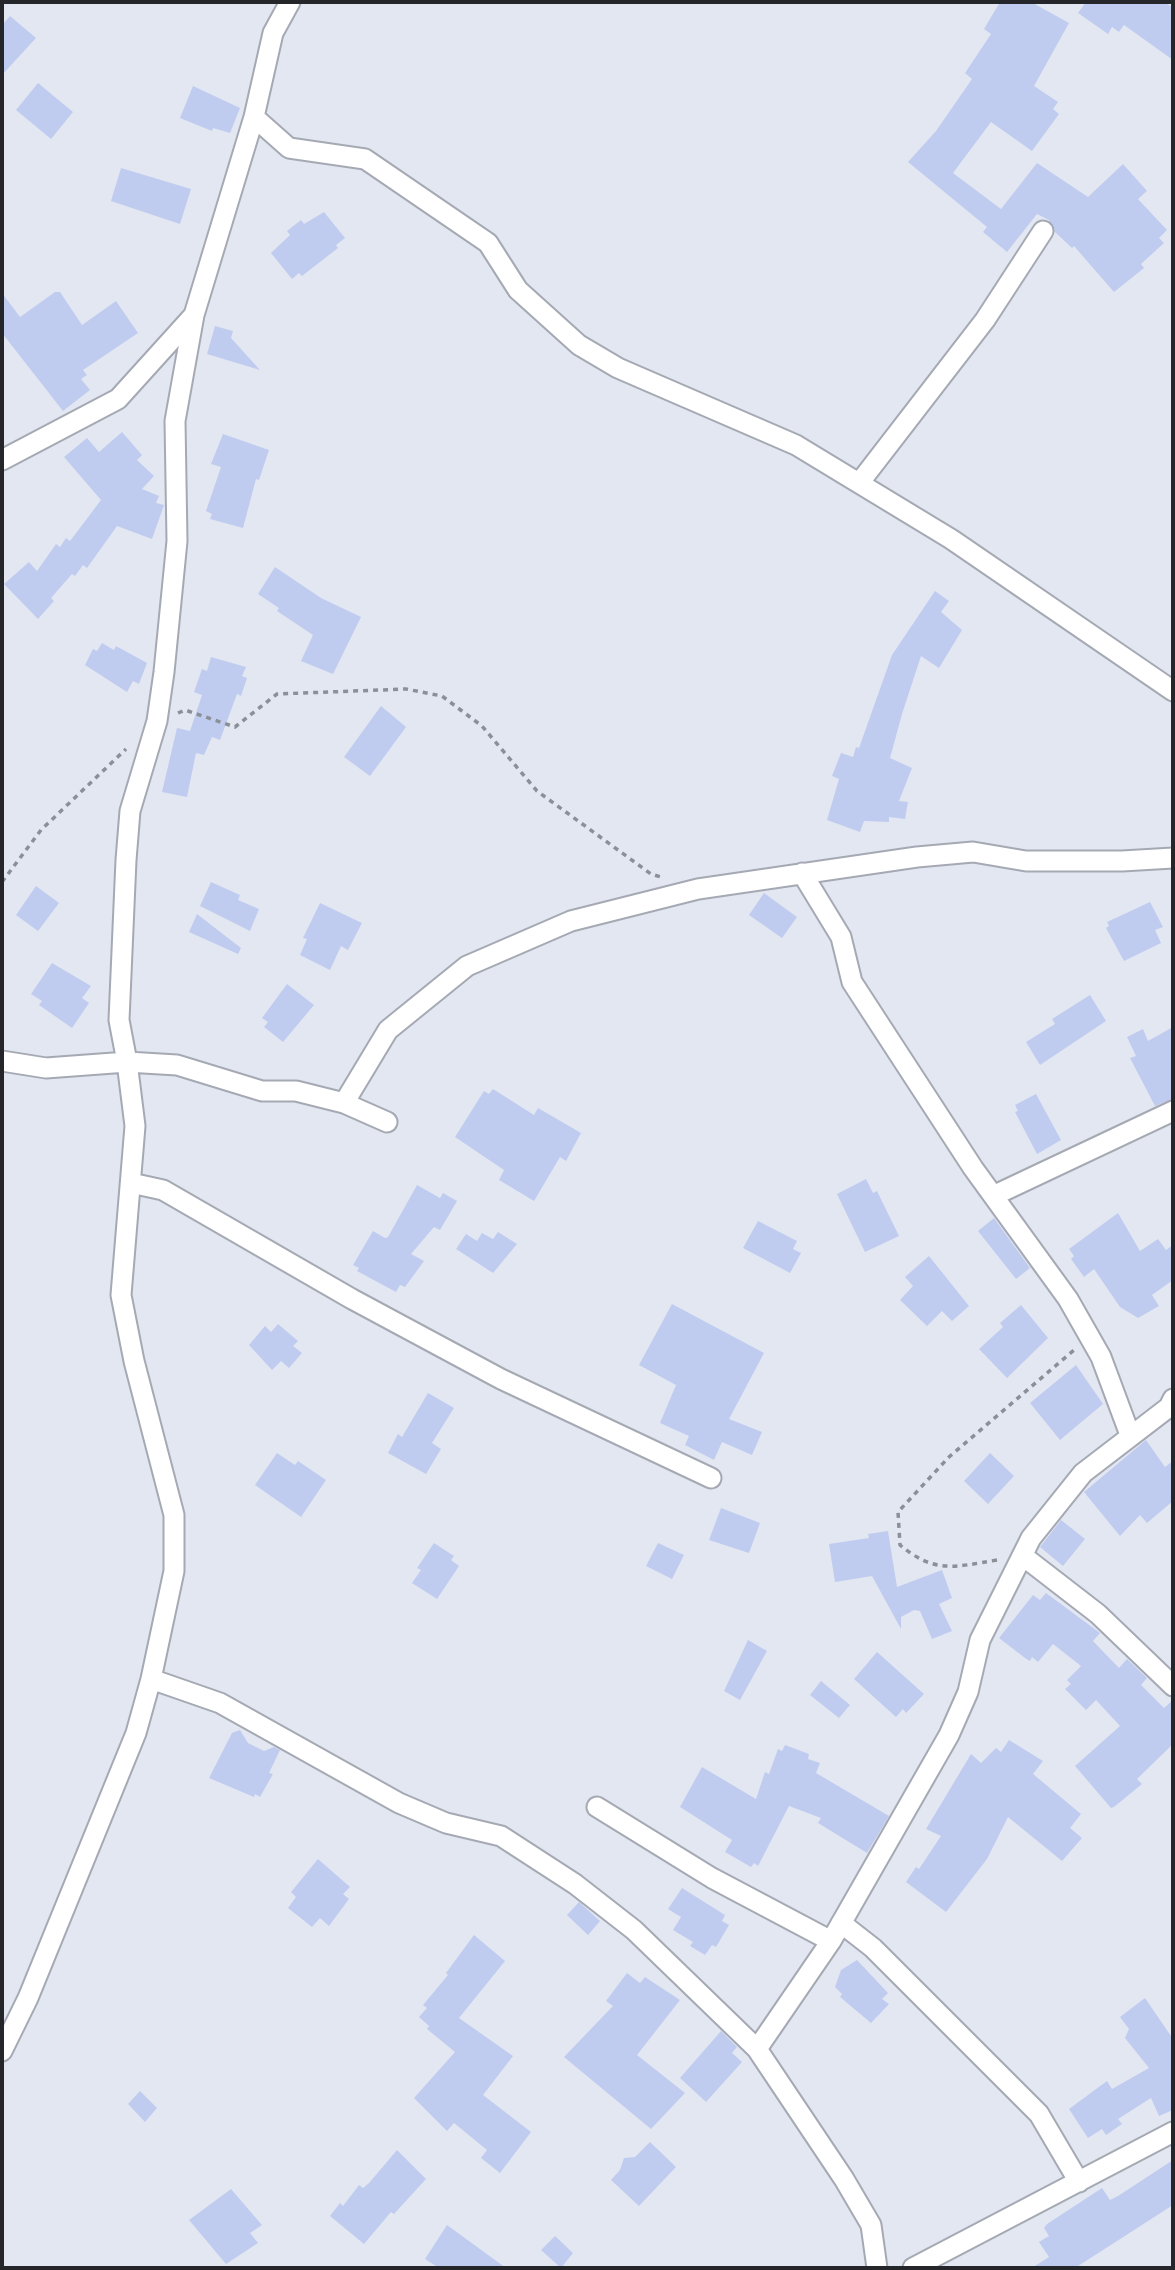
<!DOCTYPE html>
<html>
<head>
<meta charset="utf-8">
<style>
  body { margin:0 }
  #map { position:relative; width:1175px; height:2270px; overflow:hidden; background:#e2e7f2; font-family:Literata,serif }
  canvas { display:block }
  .frame { position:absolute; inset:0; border:4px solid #24262a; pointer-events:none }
</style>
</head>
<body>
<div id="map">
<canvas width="1175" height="2270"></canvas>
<div class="frame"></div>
</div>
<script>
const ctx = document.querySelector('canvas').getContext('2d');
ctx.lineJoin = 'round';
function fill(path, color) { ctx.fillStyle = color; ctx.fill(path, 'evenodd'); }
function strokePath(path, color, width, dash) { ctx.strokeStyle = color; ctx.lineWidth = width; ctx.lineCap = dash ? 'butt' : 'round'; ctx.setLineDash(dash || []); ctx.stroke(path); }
fill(new Path2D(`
  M1000,2H1031L1069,23L1034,86L1058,102L1053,109L1059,114L1032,151L991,122L953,173L1001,209L1037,163L1088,197L1123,164L1147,191L1138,199L1167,230L1159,238L1164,243L1141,264L1144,268L1114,292L1074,246L1072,248L1055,232L1049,220L1037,214L1007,252L983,232L987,227L908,162L936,131L972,79L965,73L991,34L984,29Z
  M1086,2H1165L1173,8V60L1124,25L1119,32L1112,27L1108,34L1078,13Z
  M10,16L36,38L2,75V25Z
  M38,83L73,112L51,139L16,110Z
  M193,86L240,108L230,133L213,128L212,131L180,118Z
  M121,168L191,189L180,224L111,201Z
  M324,212L345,238L336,245L338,248L302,276L299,273L292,279L271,253L290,235L287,231L301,220L304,224Z
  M55,292H60L82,325L116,301L138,333L83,370L87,375L81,379L90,390L63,411L2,333V293L20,317Z
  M215,326L233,331L231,338L260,370L207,354Z
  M122,432L142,455L137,460L154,476L142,489L159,496L156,503L164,505L152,539L117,526L87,568L83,565L75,576L72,574L51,598L54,601L38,619L4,584L29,562L37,571L56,544L60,547L66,538L70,541L101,500L64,457L87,438L99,452Z
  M223,434L269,450L259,480L256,479L243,528L210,519L212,514L206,511L221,467L211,464Z
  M275,567L321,598L361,617L333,674L301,661L313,635L277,611L279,608L258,594Z
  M935,591L949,601L941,612L962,630L939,668L921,656L902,714L890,758L912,768L899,801L908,802L905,819L889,817V822L864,821L860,832L827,820L839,779L832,776L841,753L853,757L856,747L859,748L892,655Z
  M102,643L114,650L116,646L147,663L139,684L133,681L127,692L85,665L93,649L97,651Z
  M211,657L246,667L242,676L247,678L241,696L237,694L220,740L212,737L204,755L196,753L187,797L162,792L177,728L190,731L202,695L194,692L202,669L207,671Z
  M381,706L406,727L370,776L344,757Z
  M211,882L240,895L238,900L259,909L250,931L200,906Z
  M36,886L59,903L38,931L16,915Z
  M764,893L797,917L782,938L749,915Z
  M1150,902L1163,927L1155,930L1161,943L1124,961L1106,928L1109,926L1107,922Z
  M320,903L362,923L348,950L341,946L330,970L300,955L307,939L303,938Z
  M197,914L241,948L238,954L189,932Z
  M52,963L91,986L82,998L89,1003L72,1028L39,1005L42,1001L31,994Z
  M287,984L314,1005L283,1042L264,1027L268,1022L262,1018Z
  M1090,995L1106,1021L1040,1065L1026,1042L1055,1024L1052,1019Z
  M1173,1027V1099L1155,1106L1130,1058L1136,1056L1127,1037L1143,1029L1148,1041Z
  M493,1089L534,1115L538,1108L581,1133L566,1161L560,1157L534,1201L499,1180L504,1170L455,1137L484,1091L489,1094Z
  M1036,1094L1061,1140L1037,1154L1015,1112L1018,1111L1015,1105Z
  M866,1179L873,1193L877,1191L899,1236L865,1252L837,1194Z
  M417,1185L440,1198L443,1193L457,1201L440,1230L434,1227L411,1254L424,1261L405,1287L400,1285L396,1292L357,1271L359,1268L353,1265L373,1231L385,1238L388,1237Z
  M1118,1213L1140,1251L1158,1239L1166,1250L1173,1245V1280L1152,1295L1159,1306L1138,1318L1120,1307L1094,1269L1084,1277L1071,1259L1074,1256L1069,1249Z
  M994,1218L1030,1268L1016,1279L978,1231Z
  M758,1221L797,1241L793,1249L801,1253L790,1273L743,1248Z
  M498,1232L517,1244L493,1273L456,1249L466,1234L477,1241L482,1233L493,1239Z
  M929,1256L969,1306L952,1321L942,1311L927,1326L900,1300L913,1286L905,1277Z
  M672,1304L764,1353L729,1419L762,1432L752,1455L722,1442L714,1460L685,1445L689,1436L660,1423L676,1385L639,1365Z
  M1021,1305L1048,1338L1007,1378L979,1349L1003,1327L1000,1323Z
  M278,1324L298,1341L293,1346L302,1353L289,1368L281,1361L272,1370L249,1345L265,1326L271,1332Z
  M1076,1365L1103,1404L1060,1440L1030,1403Z
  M428,1393L454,1408L432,1443L441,1449L426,1474L388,1453L398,1434L402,1437Z
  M1146,1440L1165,1467L1173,1461V1501L1147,1523L1140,1515L1120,1536L1084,1492Z
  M277,1453L295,1465L298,1461L326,1480L301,1517L255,1485Z
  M990,1453L1014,1476L988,1504L964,1481Z
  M721,1508L760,1523L749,1553L709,1540Z
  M1061,1520L1085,1539L1063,1566L1040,1547Z
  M888,1531L897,1587L942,1570L952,1598L939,1604L952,1631L932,1639L920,1611L914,1610L901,1617V1629L872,1576L835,1582L829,1544L869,1538L868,1534Z
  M434,1543L454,1556L451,1560L459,1566L437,1599L412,1583L421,1570L417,1568Z
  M658,1543L684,1555L672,1579L646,1566Z
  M1046,1593L1100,1633L1093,1641L1119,1668L1127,1659L1147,1678L1141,1685L1164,1708L1173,1700V1744L1137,1779L1142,1784L1114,1807L1111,1808L1075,1766L1120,1726L1096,1700L1086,1710L1065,1689L1071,1684L1067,1680L1081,1666L1053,1644L1038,1662L1032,1657L1030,1661L1025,1658L999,1638L1033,1595L1040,1600Z
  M748,1640L767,1651L740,1700L724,1691Z
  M877,1652L924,1694L906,1713L903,1709L896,1717L854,1679Z
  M821,1681L850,1705L839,1718L810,1695Z
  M240,1730L248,1743L264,1751L274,1747L280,1750L269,1773L273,1774L260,1797L255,1794L254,1797L209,1778L232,1733Z
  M1009,1740L1043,1761L1033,1774L1081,1814L1070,1828L1082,1838L1062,1861L1008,1817L987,1859L946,1912L906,1882L916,1867L919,1869L941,1836L926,1829L971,1754L981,1763L996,1748L1001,1752Z
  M785,1745L809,1754L808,1759L820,1763L816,1773L889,1816L867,1853L818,1823L821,1818L789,1806L758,1866L754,1863L751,1867L725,1852L732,1840L680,1807L702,1767L756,1799L765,1772L769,1774L778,1749L782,1751Z
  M318,1859L350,1887L343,1894L349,1899L329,1926L320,1918L312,1927L288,1908L296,1897L291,1892Z
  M682,1888L725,1915L722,1921L729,1925L716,1947L712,1945L705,1955L690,1946L693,1942L673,1930L681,1917L668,1909Z
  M579,1902L600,1921L588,1935L567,1915Z
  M474,1935L505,1961L459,2018L513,2056L483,2095L531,2132L500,2173L481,2158L487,2150L454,2123L447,2131L414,2098L455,2052L427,2029L429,2026L419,2017L427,2008L423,2005L448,1975L446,1973Z
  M857,1960L888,1993L882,1999L889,2004L871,2023L840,1997L842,1994L835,1987L841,1970Z
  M627,1973L640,1983L645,1977L680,2000L637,2055L685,2093L651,2129L564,2057L613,2006L606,2001Z
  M1145,1998L1173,2039V2110L1159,2116L1151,2098L1118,2119L1122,2124L1106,2135L1102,2129L1088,2138L1069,2109L1107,2081L1112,2089L1149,2068L1125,2038L1129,2029L1120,2017Z
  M721,2031L737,2047L732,2053L742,2062L706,2102L680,2078Z
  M140,2091L157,2108L145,2122L128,2104Z
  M650,2142L676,2167L639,2206L611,2180L620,2170L624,2158L635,2157Z
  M397,2150L426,2179L394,2214L391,2212L364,2244L330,2216L340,2203L343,2206L359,2185L363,2188L369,2183Z
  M1173,2160V2205L1075,2268H1032L1049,2257L1039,2242L1049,2236L1044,2228L1047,2224L1102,2188L1110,2200L1118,2196Z
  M231,2189L262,2225L250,2233L258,2243L226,2264L189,2220Z
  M447,2225L506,2268H439L425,2259Z
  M555,2236L573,2253L561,2268L541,2250Z`), '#c0ccef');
const minor = new Path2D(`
  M254,117L289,148L365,159L488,243L518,290L579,345L618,368L796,445L951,539L1173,691
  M2,460L118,399L194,315
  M860,482L985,320L1043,231
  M802,873L841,937L852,982L973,1168L1068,1299L1101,1357L1130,1435
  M2,1061L46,1068L127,1062L119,1020L126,860L130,811L157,721L164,672L177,541L175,421L194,315L254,117L273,33L290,2
  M344,1103L388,1030L467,966L571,921L698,889L917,857L973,852L1026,861H1122L1173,858
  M131,1183L163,1190L352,1299L501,1379L711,1478
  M995,1195L1173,1111
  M1023,1556L1098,1614L1173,1686
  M151,1679L220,1703L399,1803L446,1823L501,1836L575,1884L634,1930L757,2049L844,2179L871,2225L877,2268
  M597,1807L712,1878L831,1941
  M841,1923L873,1948L1039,2114L1079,2182
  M757,2049L831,1941L949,1735L968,1692L980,1640L1031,1538L1083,1473L1169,1407L1173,1399
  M2,2051L28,1998L136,1733L151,1679L174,1571V1515L134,1361L121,1295L135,1126L127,1062L177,1065L262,1091H296L344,1103L387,1122
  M913,2268L1173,2132`);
strokePath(minor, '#a5a9b3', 23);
strokePath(new Path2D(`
  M178,713L185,710L235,727L277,694L406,689L442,696L482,726L537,791L651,874L661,877
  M2,882L41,830L126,749
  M997,1560C954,1567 935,1574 900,1545L898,1512L949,1457L1074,1350`), '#8b8f97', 3.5, [5, 5]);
strokePath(minor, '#fff', 19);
</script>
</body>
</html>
